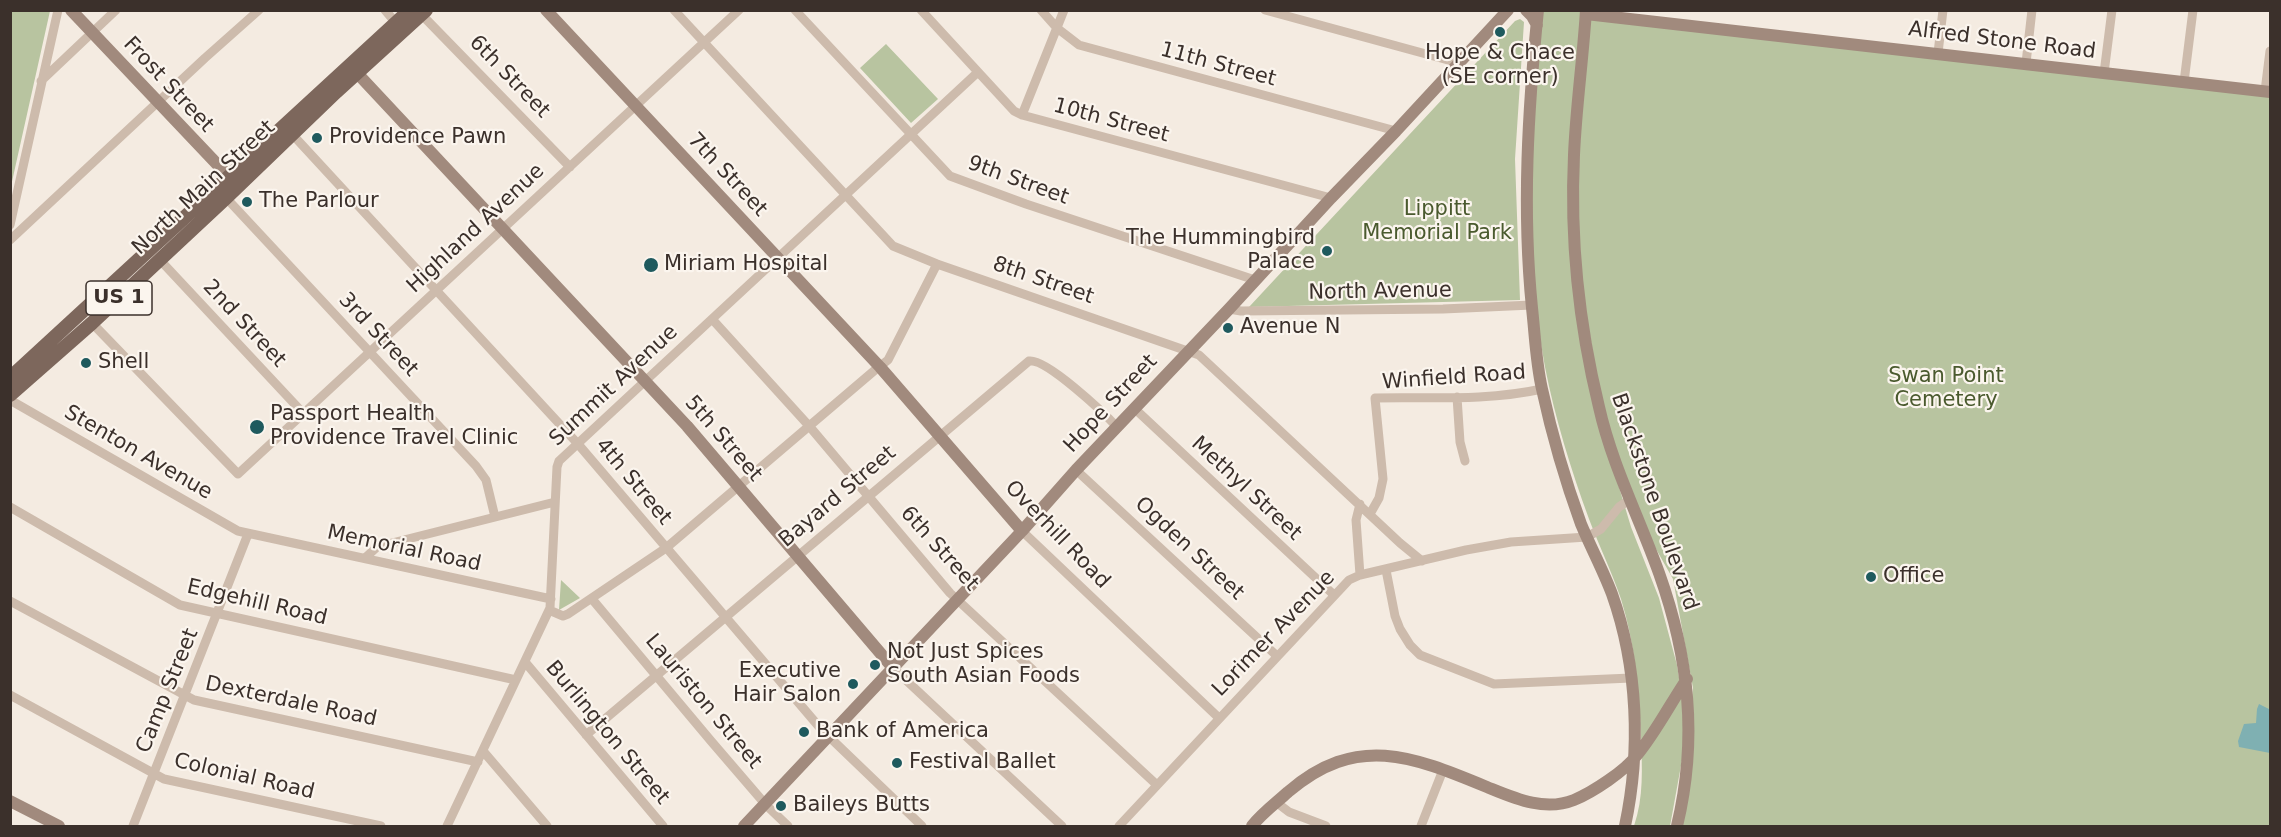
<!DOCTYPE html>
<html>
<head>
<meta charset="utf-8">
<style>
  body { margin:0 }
  #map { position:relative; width:2281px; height:837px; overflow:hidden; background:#f4ebe1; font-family:"DejaVu Sans",sans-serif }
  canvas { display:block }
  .frame { position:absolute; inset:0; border:12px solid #3b302b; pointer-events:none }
</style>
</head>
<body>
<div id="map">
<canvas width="2281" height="837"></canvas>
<div class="frame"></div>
</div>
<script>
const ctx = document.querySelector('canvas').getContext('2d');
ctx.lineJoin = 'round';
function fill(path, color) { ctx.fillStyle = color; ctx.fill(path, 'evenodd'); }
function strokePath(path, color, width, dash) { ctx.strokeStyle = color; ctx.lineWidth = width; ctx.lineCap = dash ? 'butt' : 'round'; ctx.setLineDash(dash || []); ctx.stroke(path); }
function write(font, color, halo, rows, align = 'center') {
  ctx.font = font + ' "DejaVu Sans",sans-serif'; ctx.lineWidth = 4.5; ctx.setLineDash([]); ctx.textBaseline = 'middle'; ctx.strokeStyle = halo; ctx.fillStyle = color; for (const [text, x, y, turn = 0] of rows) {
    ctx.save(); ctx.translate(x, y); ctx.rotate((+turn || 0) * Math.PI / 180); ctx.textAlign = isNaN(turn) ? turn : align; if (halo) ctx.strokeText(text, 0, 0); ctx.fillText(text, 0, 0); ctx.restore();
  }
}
fill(new Path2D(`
  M11,10L50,11L11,186L10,11Z
  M1543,11H1581L1568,180L1597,414L1631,527L1659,598L1677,665L1685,714L1684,749L1670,826H1634C1644,797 1642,768 1641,737C1639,690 1635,644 1621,599C1612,572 1599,546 1589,519C1571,470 1555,418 1545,367C1523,249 1532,129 1543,11Z
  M1586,16L2270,93V826H1678L1693,688L1673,579L1652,542L1608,441L1575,248Z
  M1520,19L1524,22L1515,159L1520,300L1249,307L1515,21Z
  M886,44L938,99L911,123L860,68Z
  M561,580L580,598L559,610Z`), '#b8c4a0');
fill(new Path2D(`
  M2259,704L2269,709L2270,753L2239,747L2238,741L2244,724L2256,723L2257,709Z`), '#7fb0b2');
strokePath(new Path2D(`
  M385,10L396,23
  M674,10L893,246L937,264L1199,355L1400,543L1422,561
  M795,10L950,176L1026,204L1255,280
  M921,10L1014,111L1022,115L1331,198
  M1041,10L1057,28L1079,45L1396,131
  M1265,10L1459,63
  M421,14L570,167
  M1938,53L1943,10
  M2026,63L2032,10
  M2104,73L2112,10
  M41,81L116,10
  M2184,82L2193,10
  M2265,91L2270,51
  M1022,115L1064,10
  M292,134L578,444L821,729L922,826
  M216,187L476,466L486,480L495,517
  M10,225L58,10
  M10,240L205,58L259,10
  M160,260L303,413
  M1229,309L1241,311L1443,309L1532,305
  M712,319L810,427L950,593L1157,785
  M92,323L238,474L739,10
  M1457,397L1460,442L1465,461
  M10,400L238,531L551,599
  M1134,408L1334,595
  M1076,470L1277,656
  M1360,504L1356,520L1360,575
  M10,507L180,605L516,680
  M1370,514L1379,498L1383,479L1375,398C1430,397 1488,401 1542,389
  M1022,531L1219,718
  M365,558L377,547L384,545L555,502
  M1386,570L1395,616L1400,629L1410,645L1420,655L1494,684L1631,678
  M592,599L711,741L766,805L788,826
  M10,601L194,700L478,762
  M549,610L563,616L568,614L666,548L875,370L888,360L937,264
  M525,662L663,826
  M893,668L1062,826
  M10,695L164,779L381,826
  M586,735L1029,361C1046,358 1104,413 1117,427
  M483,751L547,826
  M1276,802L1289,812L1326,826
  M133,826L248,534
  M447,826L550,608L557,467L559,461L978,72
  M1119,826L1349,580L1360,575L1466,550L1511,542L1587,537L1601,529L1619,507L1629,500
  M1421,826L1443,770`), '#cdbbac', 9);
strokePath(new Path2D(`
  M71,10L234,182
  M546,10L880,367L1022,531
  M1526,10L1532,16L1537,25
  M1538,10C1528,110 1522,209 1532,308C1535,335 1536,363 1542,389C1552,435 1565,480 1581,524C1591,548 1603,570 1612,594C1638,667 1641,751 1625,826
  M1586,10C1583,59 1576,107 1574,155C1570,239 1579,325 1599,407C1612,465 1639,517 1659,573C1689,657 1698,739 1677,826
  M1586,14L2270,92
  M357,73L687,426L893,668
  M10,801L59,826
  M744,826L1022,531L1076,470L1229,309L1331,198L1396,131L1508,10
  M1252,826C1262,813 1276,803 1288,792C1357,733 1412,756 1487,787C1514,798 1544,812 1574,800C1593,792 1625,771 1637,755C1656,732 1670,704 1687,679`), '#a18a7d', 12);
strokePath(new Path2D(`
  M10,378L410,10
  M10,395L92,323L226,198L336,92L426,10`), '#7d675c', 14);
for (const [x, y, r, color] of [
  [1500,32,6,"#1f5a5e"],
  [317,138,6,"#1f5a5e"],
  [247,202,6,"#1f5a5e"],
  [1327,251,6,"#1f5a5e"],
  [651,265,8,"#1f5a5e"],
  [1228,328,6,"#1f5a5e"],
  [86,363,6,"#1f5a5e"],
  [257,427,8,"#1f5a5e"],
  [1871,577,6,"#1f5a5e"],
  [875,665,6,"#1f5a5e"],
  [853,684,6,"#1f5a5e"],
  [804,732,6,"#1f5a5e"],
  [897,763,6,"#1f5a5e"],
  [781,806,6,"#1f5a5e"]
]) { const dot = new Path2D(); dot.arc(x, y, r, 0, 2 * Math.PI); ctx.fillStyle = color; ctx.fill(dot); strokePath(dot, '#fbf5ee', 2); }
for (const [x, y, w] of [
  [119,298,66]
]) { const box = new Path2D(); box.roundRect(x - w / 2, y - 17, w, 34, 4.5); ctx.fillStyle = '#fbf5ee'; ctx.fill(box); strokePath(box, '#3b302b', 1.5); }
write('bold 20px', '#3b302b', null, [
  ["US 1",119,298]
]);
write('21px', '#3b302b', '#fbf5ee', [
  ["Alfred Stone Road",2002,41,7],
  ["11th Street",1218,65,15],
  ["6th Street",509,77,46],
  ["Frost Street",168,85,47],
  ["10th Street",1111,121,15],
  ["7th Street",727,175,47],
  ["9th Street",1018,181,20],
  ["North Main Street",204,188,-43],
  ["Highland Avenue",476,229,-43],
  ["8th Street",1043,281,19],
  ["North Avenue",1380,292,-1],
  ["2nd Street",244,324,47],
  ["3rd Street",378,335,47],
  ["Winfield Road",1454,378,-4],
  ["Summit Avenue",614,386,-43],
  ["Hope Street",1111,404,-47],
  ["5th Street",723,439,49],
  ["Stenton Avenue",138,453,30],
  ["4th Street",633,482,50],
  ["Methyl Street",1246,489,43],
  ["Bayard Street",838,497,-40],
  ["Blackstone Boulevard",1654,502,71],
  ["Overhill Road",1057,535,46],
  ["Memorial Road",404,549,12],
  ["6th Street",939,549,48],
  ["Ogden Street",1189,549,43],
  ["Edgehill Road",257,603,13],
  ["Lorimer Avenue",1274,634,-46],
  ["Camp Street",168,691,-68],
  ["Dexterdale Road",291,702,12],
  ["Lauriston Street",703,702,50],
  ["Burlington Street",607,733,50],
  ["Colonial Road",244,777,13]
]);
write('21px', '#3b302b', '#fbf5ee', [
  ["Hope & Chace",1500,54,"center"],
  ["(SE corner)",1500,78,"center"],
  ["Providence Pawn",329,138],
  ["The Parlour",259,202],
  ["The Hummingbird",1315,239,"right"],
  ["Palace",1315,263,"right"],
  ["Miriam Hospital",664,265],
  ["Avenue N",1240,328],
  ["Shell",98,363],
  ["Passport Health",270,415],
  ["Providence Travel Clinic",270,439],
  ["Office",1883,577],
  ["Not Just Spices",887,653],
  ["South Asian Foods",887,677],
  ["Executive",841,672,"right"],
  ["Hair Salon",841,696,"right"],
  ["Bank of America",816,732],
  ["Festival Ballet",909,763],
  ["Baileys Butts",793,806]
], 'left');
write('21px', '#4a5a2e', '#fbf5ee', [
  ["Lippitt",1437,210],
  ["Memorial Park",1437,234],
  ["Swan Point",1946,377],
  ["Cemetery",1946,401]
]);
</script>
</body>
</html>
